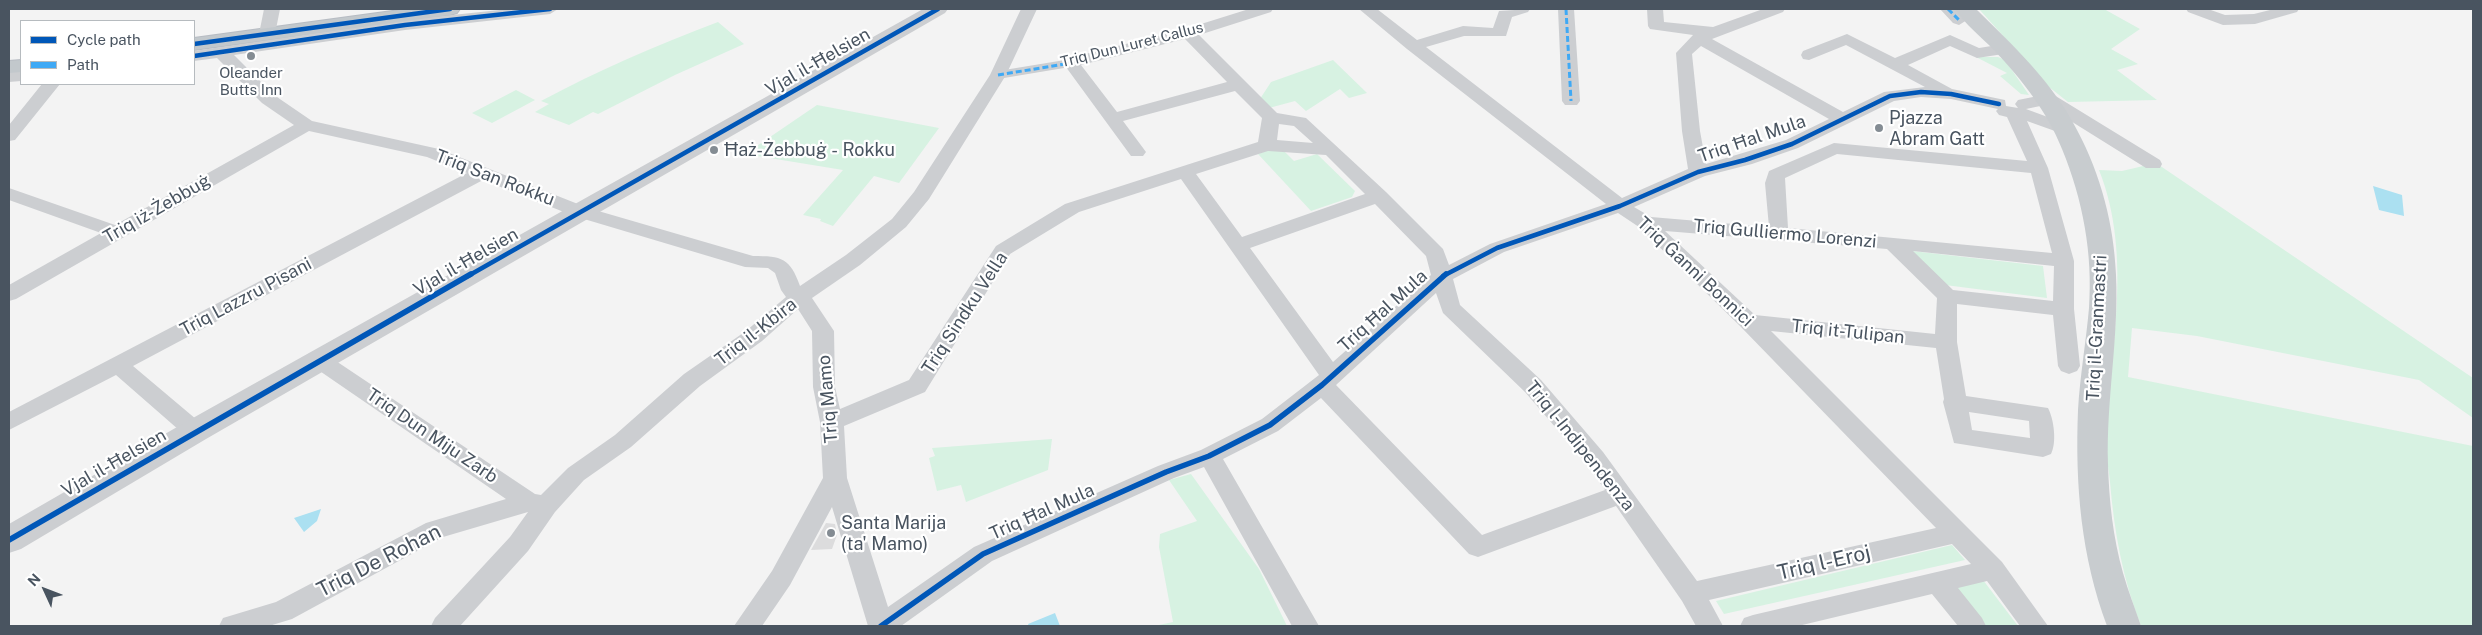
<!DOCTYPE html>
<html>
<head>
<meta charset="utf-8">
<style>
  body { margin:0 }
  #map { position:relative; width:2482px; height:635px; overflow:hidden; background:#f3f3f3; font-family:"Public Sans",sans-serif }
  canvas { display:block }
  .frame { position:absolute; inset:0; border:10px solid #495460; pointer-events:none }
  .legend { position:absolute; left:20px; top:20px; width:175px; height:65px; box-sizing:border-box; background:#fff; border:1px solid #b6bbbf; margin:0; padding:6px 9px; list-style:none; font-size:15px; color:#495460 }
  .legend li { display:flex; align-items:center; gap:10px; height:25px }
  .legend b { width:25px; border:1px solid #b6bbbf }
  .north { position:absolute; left:20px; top:565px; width:50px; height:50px; -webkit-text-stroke:4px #fff; paint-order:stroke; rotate:313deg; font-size:14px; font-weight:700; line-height:20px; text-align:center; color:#495460 }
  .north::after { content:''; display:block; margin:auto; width:18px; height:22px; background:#495460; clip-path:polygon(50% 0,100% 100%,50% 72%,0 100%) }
</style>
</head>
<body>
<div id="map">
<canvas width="2482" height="635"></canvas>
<div class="frame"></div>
<ul class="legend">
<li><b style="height:6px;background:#0057b8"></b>Cycle path</li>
<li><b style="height:6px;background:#3fa9f5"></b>Path</li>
</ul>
<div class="north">N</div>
</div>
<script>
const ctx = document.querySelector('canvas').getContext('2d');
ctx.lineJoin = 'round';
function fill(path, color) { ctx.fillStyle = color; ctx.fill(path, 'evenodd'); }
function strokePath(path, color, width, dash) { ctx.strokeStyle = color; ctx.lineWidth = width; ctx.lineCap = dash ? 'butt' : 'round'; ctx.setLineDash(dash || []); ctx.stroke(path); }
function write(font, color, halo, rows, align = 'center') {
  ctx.font = font + ' "Public Sans",sans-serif'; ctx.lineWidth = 4.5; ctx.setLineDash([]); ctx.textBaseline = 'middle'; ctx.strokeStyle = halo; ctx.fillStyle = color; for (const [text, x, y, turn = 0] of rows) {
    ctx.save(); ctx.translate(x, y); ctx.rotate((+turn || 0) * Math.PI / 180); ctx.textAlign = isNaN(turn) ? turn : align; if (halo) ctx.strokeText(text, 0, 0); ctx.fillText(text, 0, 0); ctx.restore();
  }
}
fill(new Path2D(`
  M1979,9H2104L2140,29L2111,49L2138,64L2117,70L2157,100L2068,102L2049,87Z
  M718,22L744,44L675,75L598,114L593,112L569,125L535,112L549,104L541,101C599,70 657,45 718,22Z
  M1976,57H1998L2005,60L2029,95L2021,94L2000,76L2007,73Z
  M1333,60L1367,93L1349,98L1340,89L1306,111L1295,101L1269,108L1260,99L1271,82Z
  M516,90L535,100L492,123L472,113Z
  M817,105L939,128L899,183L874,176L833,226L820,221L821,219L803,215L843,170L745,154Z
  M1271,149L1283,150L1294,161L1317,154L1355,191L1352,197L1311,211L1258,154Z
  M2156,163L2473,378V418L2419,380L2197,336L2132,328L2128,377L2473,446V626H2141C2123,580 2114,531 2110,482C2109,470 2106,457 2106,444C2109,353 2134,258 2099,170L2122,171Z
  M1912,251L2043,266L2047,298L1945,285Z
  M1052,439L1048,470L966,502L961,485L937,491L929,458L935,456L932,448Z
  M1191,474L1259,569L1287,626H1154L1173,622L1159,547L1160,534L1197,521L1169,480Z
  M1952,545L1965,560L1724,614L1716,601Z
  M1983,580L2018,626H1982L1953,587Z`), '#d7f2e2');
fill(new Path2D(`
  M2373,186L2402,195L2404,216L2379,210Z
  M321,509L317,521L304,532L294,518Z
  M1055,613L1060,626H1029L1028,624Z`), '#abe0f1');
fill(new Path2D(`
  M826,523L835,524L837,535L832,549L811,550Z`), '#dcdcdd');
const trunk = new Path2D(`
  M407,9H460L457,13L450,15L194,50V38Z
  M21,60V72L9,73V61Z`);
strokePath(trunk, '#b7bcc3', 2);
fill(new Path2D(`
  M1071,59L1076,60L1077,63L1076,66L998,79L992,75L998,71Z`), '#ccced1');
fill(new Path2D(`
  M264,9H280L275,34L267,39L259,34Z
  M509,9H558L550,14L405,30L234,55L274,95L312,121L439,149L588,208L753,256C782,256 790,258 800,286L846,255L892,219L914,192L990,75L1021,9H1037L1006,75L929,199L906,227L860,265L812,298L834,331L835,387L840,409L909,380L996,246L1065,204L1258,142L1262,118L1235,91L1123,121L1146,152L1143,156H1131L1063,63L1065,59L1182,30L1249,9H1273L1271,12L1199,35L1277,113L1306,118L1386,192L1443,249L1449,265L1490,244L1606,204L1407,49L1359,9H1377L1417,40L1463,26L1493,28L1499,11L1530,9L1528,12L1512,17L1506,36H1464L1426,47L1622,198L1688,169L1682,131L1676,53L1693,35L1650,29L1648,26L1647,9H1663L1664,22L1713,27L1763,9H1785L1783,12L1712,39L1843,112L1884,92L1925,87L1846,45L1809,60L1803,59L1801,55L1803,51L1847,34L1895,58L1950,35L1979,48L2004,44L2010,45L2012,49L2010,53L1977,58L1950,46L1908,65L1952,89L2005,100L2006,106L2018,108L2015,104L2018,100L2048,94L2054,95L2160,160L2162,164L2160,168H2146L2045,105L2026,109L2072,126L2075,130L2072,134L2066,135L2027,121L2048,168L2074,261V309L2080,366L2077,371L2069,374L2061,371L2058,366L2053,315L1957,304V342L1966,396L2048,408C2054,419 2057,443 2051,454L2043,457L1954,443L1943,402L1944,399L1936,348L1771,331L2002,562L2048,626H2020L1987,581L1958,588L1982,618L1986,626H1958L1932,594L1798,626H1740L1744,618L1753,615L1971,564L1952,544L1709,600L1723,626H1696L1682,601L1616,506L1478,557L1469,554L1321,398L1278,431L1223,459L1319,626H1292L1204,467L1174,478L992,561L901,626H868L832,507L790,585L762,626H734L772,571L823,478L820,422L813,387L812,331L798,309L762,341L700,386L631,447L584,480L555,512L528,551L460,626H431L435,618L510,537L528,512L443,537L292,619L269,626H219L223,618L276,602L426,523L506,499L311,365L308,360L311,355L319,352L327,355L535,494L541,495L568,468L615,435L684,374L746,331L786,297L781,290L775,273L768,268L745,267L574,216L483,180L133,366L203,425L207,431L203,437L195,440L187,437L116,375L9,430V412L467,173L427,157L309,131L16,299L9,301V285L101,233L9,200V188L115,225L294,125L262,103L217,58L194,61V51L405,20ZM1185,39L1227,82L1117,112L1081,65ZM1701,46L1829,119L1786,140L1706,164L1700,131L1692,54ZM1921,97L1951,99L1998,109L1996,111L1999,115L2007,117L2027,161L1834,143L1769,171L1765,183L1769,227L1651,217L1634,207L1705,176L1752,164L1798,148L1894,101ZM1279,124L1294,126L1313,143L1277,140ZM1268,151L1326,155L1365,194L1242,237L1196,174ZM1837,154L2031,173L2052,253L1788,228L1785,178ZM1181,179L1319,375L1262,419L1201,450L1158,466L974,547L888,607L847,478L844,426L925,392L1010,254L1079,212ZM1375,204L1426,256L1431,275L1333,362L1250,248ZM1618,213L1639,227L1741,327L1936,528L1697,581L1603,452L1541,380L1460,305L1453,279L1504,252ZM1665,231L1887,249L1937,298L1935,334L1755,315ZM1913,251L2054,266L2053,301L1953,290ZM1436,293L1443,313L1525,392L1587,464L1605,490L1482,535L1336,385ZM1969,412L2029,421L2030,438L1972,430Z
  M1558,9H1574L1580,101L1577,105H1565L1562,101Z
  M1940,9H1957L1967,20L1959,25L1953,23Z
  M2186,9H2208L2225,15L2254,14L2274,9H2299L2297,12L2255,24L2223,25L2188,12Z
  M21,71V81L9,82V72Z
  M42,84H60L15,140L9,141V125Z`), '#ccced1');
fill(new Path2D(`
  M923,9H948L945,13L206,439L21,549L9,553V524L184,423Z`), '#ccced1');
fill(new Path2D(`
  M1955,9H1976C2014,46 2053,83 2077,130C2101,175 2114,225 2116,275C2119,338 2106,401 2108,464C2109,501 2113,537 2123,573C2128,591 2135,608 2141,626H2107C2081,556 2075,485 2078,410C2080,376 2086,342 2089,308C2093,254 2083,200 2062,149C2047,111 2022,80 1994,50C1981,37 1965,24 1955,9Z`), '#c8cccf');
fill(trunk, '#c2c8cc');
strokePath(new Path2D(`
  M1566,9L1571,101
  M1948,9L1959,20
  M998,75L1071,63`), '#3fa9f5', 3, [6, 3]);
strokePath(new Path2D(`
  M194,44L450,9
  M194,56L405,25L550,9
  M468,276L938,9
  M1443,276L1497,248L1620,206L1698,172L1745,160L1792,144L1890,96L1921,92L1951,94L1999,104`), '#0057b8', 4.5);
strokePath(new Path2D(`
  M9,540L471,274
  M881,626L983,554L1166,472L1209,456L1270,425L1322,385L1446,274`), '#0057b8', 5.5);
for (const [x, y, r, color] of [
  [251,56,5,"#848c93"],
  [1879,128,5,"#848c93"],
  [714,150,5,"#848c93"],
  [831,533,5,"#848c93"]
]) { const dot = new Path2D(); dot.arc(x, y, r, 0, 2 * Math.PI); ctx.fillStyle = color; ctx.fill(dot); strokePath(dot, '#fff', 2); }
write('15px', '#495460', '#fff', [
  ["Triq Dun Luret Callus",1132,45,-14]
]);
write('15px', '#495460', '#fff', [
  ["Oleander",251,73],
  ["Butts Inn",251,90]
]);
write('18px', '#495460', '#fff', [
  ["Vjal il-Ħelsien",818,62,-30],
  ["Triq Ħal Mula",1752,139,-19],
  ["Triq San Rokku",495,178,21],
  ["Triq iż-Żebbuġ",157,209,-30],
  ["Triq Gulliermo Lorenzi",1785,234,5],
  ["Vjal il-Ħelsien",466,262,-30],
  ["Triq Ġanni Bonnici",1695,272,43],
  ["Triq Lazzru Pisani",246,297,-28],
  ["Triq Ħal Mula",1383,311,-42],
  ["Triq Sindku Vella",965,313,-57],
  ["Triq il-Granmastri",2097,328,-87],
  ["Triq il-Kbira",756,332,-38],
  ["Triq it-Tulipan",1848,332,6],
  ["Triq Mamo",828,399,-95],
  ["Triq Dun Miju Zarb",432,436,34],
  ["Triq l-Indipendenza",1580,446,51],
  ["Vjal il-Ħelsien",114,463,-30],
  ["Triq Ħal Mula",1042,512,-24]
]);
write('18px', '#495460', '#fff', [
  ["Pjazza",1889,118],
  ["Abram Gatt",1889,139],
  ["Ħaż-Żebbuġ - Rokku",724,150],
  ["Santa Marija",841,523],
  ["(ta' Mamo)",841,544]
], 'left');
write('21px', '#495460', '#fff', [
  ["Triq De Rohan",379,561,-27],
  ["Triq l-Eroj",1824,563,-13]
]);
</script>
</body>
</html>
